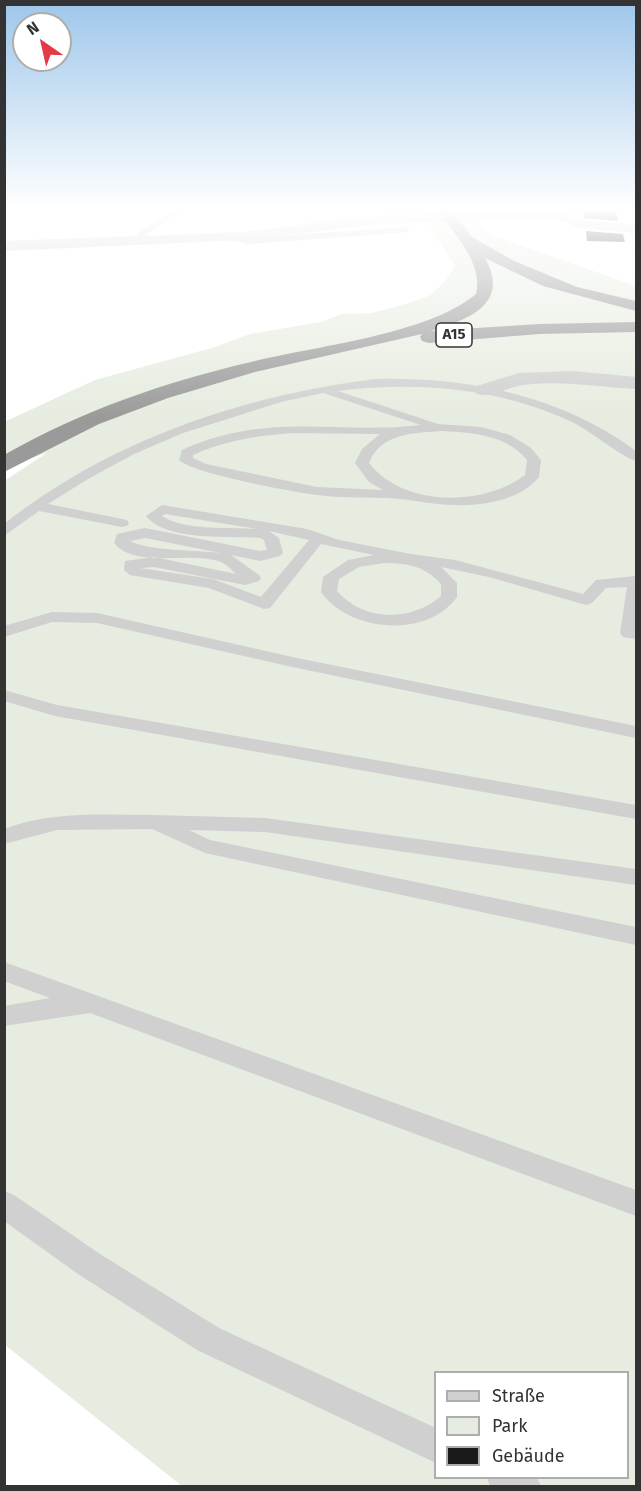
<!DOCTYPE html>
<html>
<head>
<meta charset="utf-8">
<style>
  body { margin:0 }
  #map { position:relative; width:641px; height:1491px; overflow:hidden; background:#fff; font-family:"Fira Sans",sans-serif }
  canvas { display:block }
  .frame { position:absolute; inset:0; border:6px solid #333; pointer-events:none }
  .legend { position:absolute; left:434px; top:1371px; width:195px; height:108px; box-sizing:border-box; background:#fff; border:2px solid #adadad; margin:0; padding:8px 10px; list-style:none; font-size:18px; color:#333 }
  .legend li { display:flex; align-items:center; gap:12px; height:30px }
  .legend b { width:30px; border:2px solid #adadad }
  .north { position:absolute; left:12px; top:12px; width:60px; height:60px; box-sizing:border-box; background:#fff; border:2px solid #adadad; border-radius:50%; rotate:326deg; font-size:16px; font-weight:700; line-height:24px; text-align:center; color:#333 }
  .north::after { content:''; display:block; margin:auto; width:21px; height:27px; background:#e63946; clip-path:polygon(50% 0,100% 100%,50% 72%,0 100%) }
</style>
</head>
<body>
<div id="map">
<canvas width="641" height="1491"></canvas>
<div class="frame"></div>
<ul class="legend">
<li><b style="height:8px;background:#d0d0d0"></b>Straße</li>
<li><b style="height:16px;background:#e6ecdf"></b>Park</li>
<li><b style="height:16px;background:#1a1a1a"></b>Gebäude</li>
</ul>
<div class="north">N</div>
</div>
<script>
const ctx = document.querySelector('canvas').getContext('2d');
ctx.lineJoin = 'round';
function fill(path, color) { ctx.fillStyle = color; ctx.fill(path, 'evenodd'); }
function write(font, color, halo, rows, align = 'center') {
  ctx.font = font + ' "Fira Sans",sans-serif'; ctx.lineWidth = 6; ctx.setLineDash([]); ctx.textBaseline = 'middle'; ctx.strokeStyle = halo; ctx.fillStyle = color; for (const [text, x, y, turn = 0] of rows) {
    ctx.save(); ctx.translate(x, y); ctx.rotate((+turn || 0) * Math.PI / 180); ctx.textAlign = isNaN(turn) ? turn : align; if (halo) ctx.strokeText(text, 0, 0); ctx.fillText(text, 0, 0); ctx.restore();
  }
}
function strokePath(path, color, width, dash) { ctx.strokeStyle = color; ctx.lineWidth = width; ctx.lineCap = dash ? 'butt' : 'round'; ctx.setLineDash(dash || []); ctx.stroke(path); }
fill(new Path2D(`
  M455,209H575L473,216L491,235L636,286V1486H182L5,1345L4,481L47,453L5,466L4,422L95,380L215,347L250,334L321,322L342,314L372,313L406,304L431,295L446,280L455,266L424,218L293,231L299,224L417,211L469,215ZM436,1372H628V1478H436Z`), '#e6ecdf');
fill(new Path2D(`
  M583,211L616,212L618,221L584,218Z
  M586,231L623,234L625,242L587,241Z`), '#1a1a1a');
fill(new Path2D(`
  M175,209H184L146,235L143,242H137L139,232Z
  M407,227L410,232L248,244L216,237L220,234L248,238Z
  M375,379C468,377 560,395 636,451V461C625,459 590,431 574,423C500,388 419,381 338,391L438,424L481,427L510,435L531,448L541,460L539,477C523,497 492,504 468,505C447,506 429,503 409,500C378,496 347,499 317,495C293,492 191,473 179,460L182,450C269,411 335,435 421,425L323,393L281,402L183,433L134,454L88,479L48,504L127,520L129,523L127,526L122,527L39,511L4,536V524C111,440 241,396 375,379ZM444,431C474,433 507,435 527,460L525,475C483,507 403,507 369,463C381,432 416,433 444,431ZM292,433L380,434L362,449L355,463L369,482L383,490L317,487L206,464L193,458V455C226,440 257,436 292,433Z
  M162,505L307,529L339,540L411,554L455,560L583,594L596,580L636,576V639L623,637L620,633L627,587L606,588L592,603L586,605L489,577L441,567L457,583V597C427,639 349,632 321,592L323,577L348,560L374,555L321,544L270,608L264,609L209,588L130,575L124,570L125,561L154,557L236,574C232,570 226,564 221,562C190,550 137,570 114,543L117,534L145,528L260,551L267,550L264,540L260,538C230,536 165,541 146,516ZM165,514L257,529C231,527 183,531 162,516ZM269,531L309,540L261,597L213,579L140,568L154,567L245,585L259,581L261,578L259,575L231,555L260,561L280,556L283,553L279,538ZM145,538L221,553C196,550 148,551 130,541ZM384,563C407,563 425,566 441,584V596C411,622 364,622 337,591L339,579L359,567Z
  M52,612L97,613L297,658L636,726V738L297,668L97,623L52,622L4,637V626Z
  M4,690L57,705L636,805V819L55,716L4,701Z
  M153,815L265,818L636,869V885L265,832L189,830L210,840L636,927V945L205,853L152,829L57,830L4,844V829C52,811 103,815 153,815Z
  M4,962L636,1190V1216L90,1013L4,1026V1006L50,998L4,981Z
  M4,1191L14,1195L100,1254L219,1328L436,1428V1463L197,1350L78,1274L4,1221Z
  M487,1478H537L541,1486H490Z`), '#d0d0d0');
fill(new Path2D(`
  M560,209H582L570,215L583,220L636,225V233L580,228L554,218L378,224L245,240L4,251V241L245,232L378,216Z
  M573,371L636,377V389C598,387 561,380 523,385C507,387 493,398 477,394L474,390L477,386L519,373Z`), '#d0d0d0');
fill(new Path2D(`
  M436,209H450L472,237L514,261L577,287L636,301V311L543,286L485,258C511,304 468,320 430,331L539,324L636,322V332L539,334L429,343L422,341L420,337L422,334L255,372L168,398L99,424L4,472V455C81,411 165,382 251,362C314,346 427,335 476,294C484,263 453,232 436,209Z`), '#9a9a9a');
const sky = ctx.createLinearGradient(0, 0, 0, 417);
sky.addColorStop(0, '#9ec6ea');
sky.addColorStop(0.5, '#fff');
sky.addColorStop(1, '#ffffff00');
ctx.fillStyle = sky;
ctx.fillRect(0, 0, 641, 417);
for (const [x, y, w] of [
  [454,335,36]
]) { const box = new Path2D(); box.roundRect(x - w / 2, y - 12, w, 24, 4.5); ctx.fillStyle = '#fff'; ctx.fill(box); strokePath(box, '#333', 1.5); }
write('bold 15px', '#333', null, [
  ["A15",454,335]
]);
</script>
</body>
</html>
